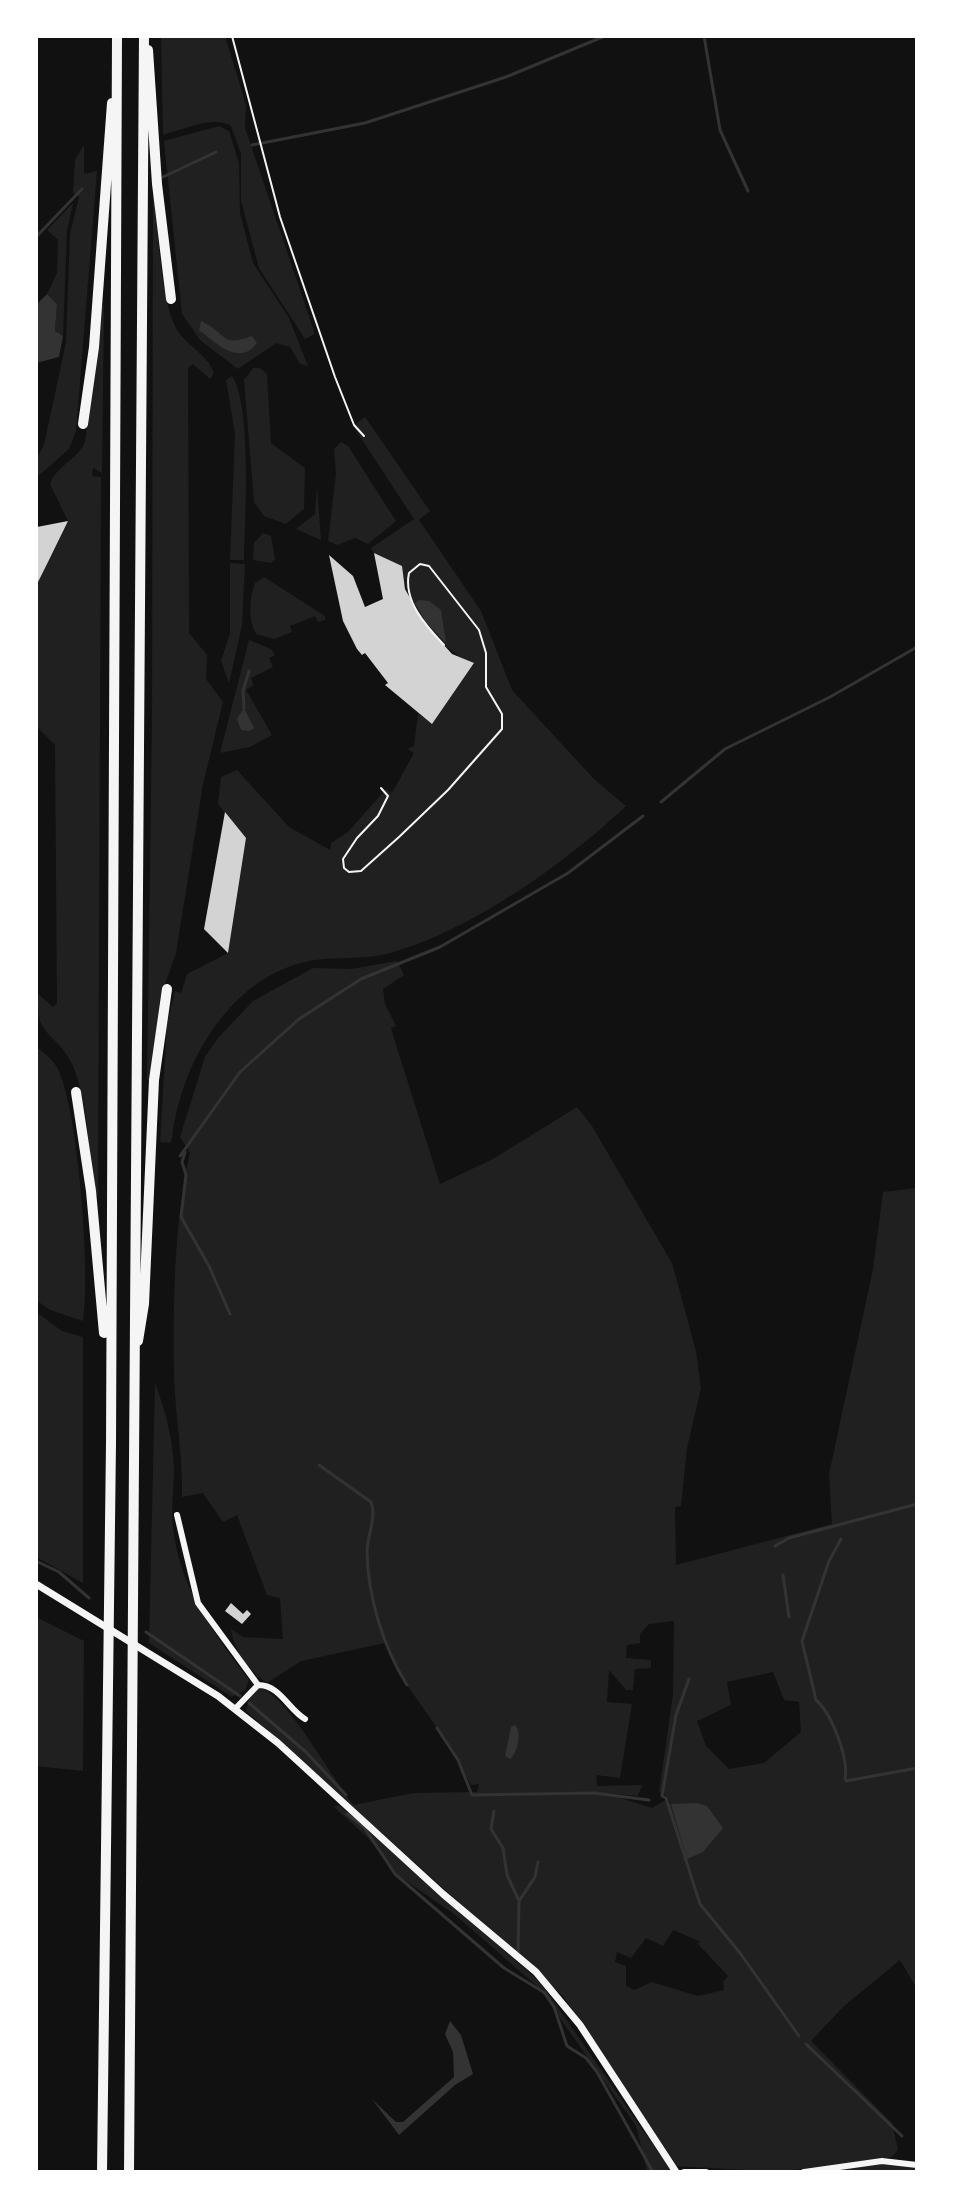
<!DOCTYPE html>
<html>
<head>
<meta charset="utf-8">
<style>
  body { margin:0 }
  #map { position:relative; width:953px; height:2208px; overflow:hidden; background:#111; font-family:Quicksand,sans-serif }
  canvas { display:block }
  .frame { position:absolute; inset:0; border:38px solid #fff; pointer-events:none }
</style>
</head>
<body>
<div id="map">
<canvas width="953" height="2208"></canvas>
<div class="frame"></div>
</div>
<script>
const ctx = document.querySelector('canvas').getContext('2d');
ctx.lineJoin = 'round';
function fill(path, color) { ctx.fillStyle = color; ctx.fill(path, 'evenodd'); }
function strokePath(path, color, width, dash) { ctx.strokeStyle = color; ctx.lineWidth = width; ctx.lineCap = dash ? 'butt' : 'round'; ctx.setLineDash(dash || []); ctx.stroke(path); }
fill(new Path2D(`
  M161,36H225L246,105L245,128L315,334L305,339L259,268L241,201V154L231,126C214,115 182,130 163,135Z
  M219,126L229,131L239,163L240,213L253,263L289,318L308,366L300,364L290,347L276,343L238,369L200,340L182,314L164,141Z
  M84,145V174L97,171L76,431L69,449L36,478V460L44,445L66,342L70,234L79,197L73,193L75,160Z
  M153,183C157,220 160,295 175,326C184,345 207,353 214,373L210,379L193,364L188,368L189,633L207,655L206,679L223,702L203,784L176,953L160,999L151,1081L147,1080L152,722Z
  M73,203L67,231L63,336L55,331L57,304L47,294L57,273L58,240L47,230Z
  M100,305L104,306L102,473L93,468L92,476L101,477L98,1195H95C89,1157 88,1101 73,1066C58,1032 36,1041 36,992L53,1007L57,1003L55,745L36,726V586L68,521L50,484C56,466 77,460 85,442Z
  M253,368H260L267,374L271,443L305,468L304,509L286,524L264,516L254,502L244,380Z
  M232,376C252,406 245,521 244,560H230L235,434L226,380Z
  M365,417L430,511L419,520L481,611L512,690L594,779L626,806C570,859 492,915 420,943C403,949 385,956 367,957C345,959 322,957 301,963C226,983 180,1067 172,1139L170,1143L160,1142L167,1024L175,991L181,993L187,974L228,953L246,839L218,804L221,777L237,770L289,827L330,850L331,843L348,832L386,789L392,793L414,753L407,749L414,746L418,714L432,723L474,664C436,647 406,609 402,566L374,553L371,548L414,519L353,426Z
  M341,442L348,446L396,521L368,544L355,538L337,545L328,541L336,474L334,449Z
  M317,486L321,540L296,529L315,514Z
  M263,533L271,536L275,559L271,563L253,560L254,543Z
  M230,563L245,564L242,625L229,683L221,661L230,633Z
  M264,577L325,616V620L318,622L315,616L290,626L292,632L274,639L256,634C248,620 249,599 255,583Z
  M249,640L271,649L275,655L269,658L273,667L251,678L254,685L246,690L272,735L250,747L220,753Z
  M397,961L404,975L383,989L385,1004L396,1026L391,1028L392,1032L440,1184L493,1159L577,1107L592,1126L672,1263L696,1351L701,1388L687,1448L681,1506L675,1507L676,1565L832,1524L829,1474L873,1269L883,1192L917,1188V1989L900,1960L843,2007L811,2041L892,2123L898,2150L892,2157L777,2172L677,2166L563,1996L246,1711L249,1699L259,1688C285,1691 333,1781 354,1805L413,1793L477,1792L479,1784L471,1785L449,1745L407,1685L385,1643L301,1661L267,1683C249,1670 234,1652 231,1629L243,1637L283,1639L280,1598L267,1595L237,1515L223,1522L203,1493L182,1497C183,1455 175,1415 174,1374C173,1303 174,1221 190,1153L180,1137L205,1057L218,1038L253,1001L313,968L351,969ZM674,1621L673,1694L659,1792L666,1795L671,1804L666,1800L652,1808L605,1793L638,1796L642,1785L597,1786L596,1775L620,1778L632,1704L607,1702L609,1670L626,1690H633L635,1669L651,1668V1660L626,1658L627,1645L640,1643V1634L649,1624ZM773,1672L784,1700L799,1702L801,1732L764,1763L729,1769L706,1746L697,1721L731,1705L727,1682ZM673,1930L701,1942L697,1943L728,1976L723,1982L724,1990L698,1996L652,1982L634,1990L626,1986V1966L615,1962L617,1952L631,1958L646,1938L663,1946Z
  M36,1047C44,1053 53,1059 58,1069C78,1110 91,1275 83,1321L50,1310L36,1300Z
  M36,1312L62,1331L83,1337V1583L36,1557Z
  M155,1383C165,1409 173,1439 174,1467C174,1483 172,1500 172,1516C176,1584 210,1628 249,1680L245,1690L232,1697L149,1643Z
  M36,1617L84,1641L83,1771L36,1766Z
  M339,1805L541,1983L672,2172H647L636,2126L538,1987L454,1914L396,1874L367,1837L334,1807Z
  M877,2163L917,2167V2172H810Z`), '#202020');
fill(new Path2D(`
  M47,294L57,304L55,331L63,336L59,357L36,363V305Z
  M201,321C227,333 221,348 252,336L257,343C239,367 216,343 199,330Z
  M419,600L429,601L441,610L446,643L425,621L415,603Z
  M244,708L254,728L249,731L241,730L237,719Z
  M515,1725C522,1732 518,1753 510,1759L505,1756L511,1727Z
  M697,1803L707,1806L723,1828L703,1852L687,1859L671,1804Z
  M450,2021L461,2035L473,2074L455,2085L399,2135L372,2099L396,2122H403L454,2077L453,2052L445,2034Z`), '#333');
strokePath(new Path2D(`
  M704,36L720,130L748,191
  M252,145L365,123L506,77L605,36
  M163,177L216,152
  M36,237L82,189
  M244,708L243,691L249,671
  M661,802L725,749L830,697L917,647
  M185,1152L182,1162L186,1175L181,1217L209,1266L230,1314
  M180,1156L240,1072L299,1019L361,979L440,947L568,873L643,816
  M319,1465L371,1502C377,1518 367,1535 367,1552C368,1597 383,1647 407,1685
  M841,1539L829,1561L802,1641L816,1700C832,1714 849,1759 845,1779
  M775,1546L789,1538L917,1504
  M36,1561L59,1572L89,1598
  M783,1575L789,1617
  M146,1632L240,1696
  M689,1679L676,1715L662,1796L666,1798L700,1904L740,1953L799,2036
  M249,1703L306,1752L346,1795
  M437,1728L458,1760L472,1795L594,1793L649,1800
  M846,1781L917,1768
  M494,1811L491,1829L503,1848L507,1875L519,1901
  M347,1814L364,1827L395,1874L504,1968L545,1993L554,2007L567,2046L586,2058L597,2072L653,2172
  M518,1952L519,1901L535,1877L538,1862
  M806,2044L902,2136`), '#333', 3);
fill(new Path2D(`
  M68,521L48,562L36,586L37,527Z
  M374,553L402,566L405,589L424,623L452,654L474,663L432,724L385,685L388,683L365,653L362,655L357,649L343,621L329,555L353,576L365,607L383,599Z
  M225,812L246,838L228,953L204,929Z
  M231,1603L243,1614L247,1610L251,1614L242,1624L225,1611Z`), '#d3d3d3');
strokePath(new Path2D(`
  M232,36L280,217L335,377L354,425L364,436
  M381,788L388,796L378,816L357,838L343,859L344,868L349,872L361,871L399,837L448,790L502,729V714L486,687V653L479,630L429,566L420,564L409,573C403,601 426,626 444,645`), '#f5f5f5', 2);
strokePath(new Path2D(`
  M177,1515L198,1603L258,1685C280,1685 288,1709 305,1719
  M235,1709L258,1685
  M684,2172H706
  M804,2172L882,2161L917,2165`), '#f5f5f5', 6);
strokePath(new Path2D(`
  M36,1584L218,1696L278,1743L443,1894L536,1972L580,2025L676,2172`), '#f5f5f5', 7);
strokePath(new Path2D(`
  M148,50L157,184L171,299
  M83,424L94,347L112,103
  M76,1092L91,1191L104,1333
  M138,1341L144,1304L154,1080L167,989
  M102,2172L111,1443L117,36
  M129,2172L144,36`), '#f5f5f5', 10);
</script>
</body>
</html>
